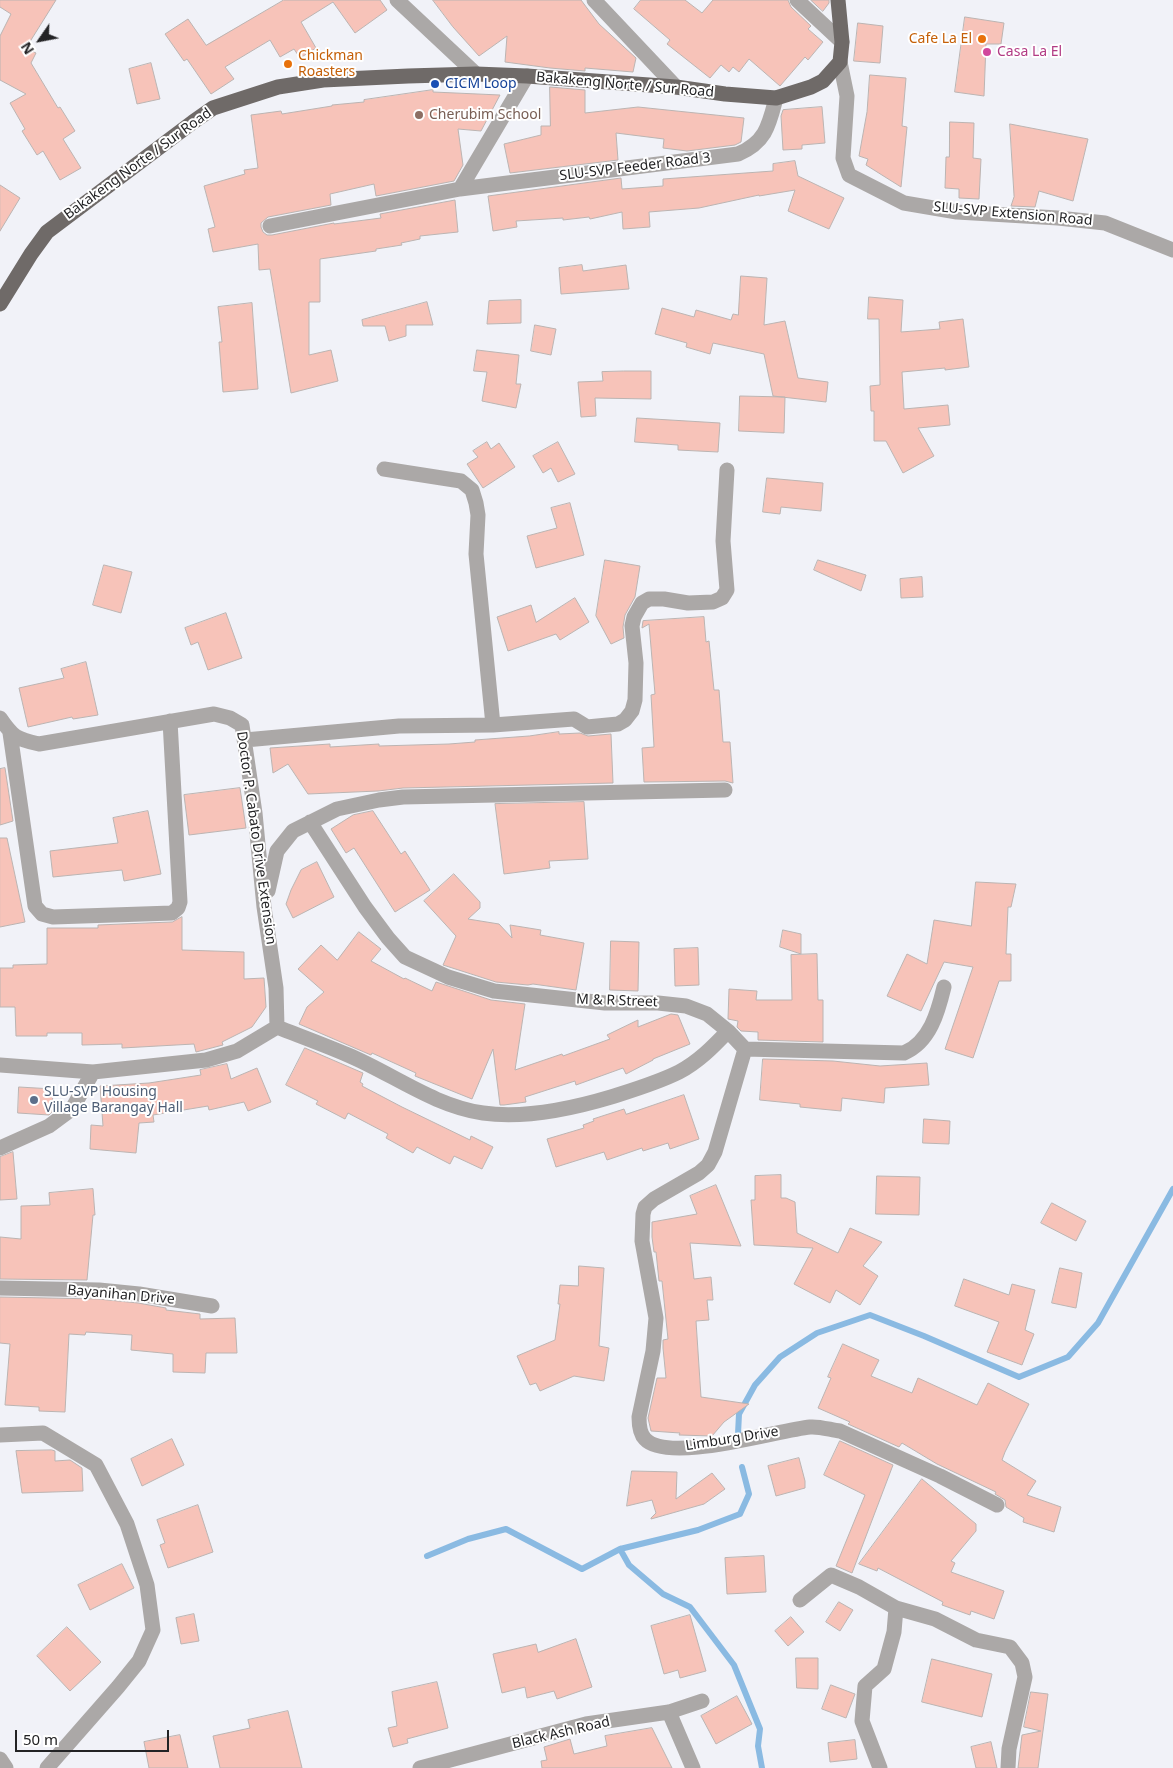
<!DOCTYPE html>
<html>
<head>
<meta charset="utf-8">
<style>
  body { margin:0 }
  #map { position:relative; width:1173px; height:1768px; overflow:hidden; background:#f1f2f8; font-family:"Noto Sans",sans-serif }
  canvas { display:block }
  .north { position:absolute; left:15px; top:15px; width:50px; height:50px; -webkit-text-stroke:4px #fff; paint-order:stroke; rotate:237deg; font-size:14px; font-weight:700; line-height:20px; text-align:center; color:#232325 }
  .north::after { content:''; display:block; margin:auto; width:18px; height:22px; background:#232325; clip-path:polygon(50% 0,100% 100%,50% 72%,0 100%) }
  .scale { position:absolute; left:15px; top:1730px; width:154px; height:22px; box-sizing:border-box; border:2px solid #232325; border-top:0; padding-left:6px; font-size:15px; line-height:18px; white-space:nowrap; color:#232325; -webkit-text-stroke:4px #fff; paint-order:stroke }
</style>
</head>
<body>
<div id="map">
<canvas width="1173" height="1768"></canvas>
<div class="north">N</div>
<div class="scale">50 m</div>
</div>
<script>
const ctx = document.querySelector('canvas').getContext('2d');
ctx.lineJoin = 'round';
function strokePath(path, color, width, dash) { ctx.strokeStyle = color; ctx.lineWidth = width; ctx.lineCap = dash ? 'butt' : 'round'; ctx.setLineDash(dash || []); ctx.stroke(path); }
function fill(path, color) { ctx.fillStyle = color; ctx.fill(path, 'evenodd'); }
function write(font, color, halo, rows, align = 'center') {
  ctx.font = font + ' "Noto Sans",sans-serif'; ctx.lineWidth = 4; ctx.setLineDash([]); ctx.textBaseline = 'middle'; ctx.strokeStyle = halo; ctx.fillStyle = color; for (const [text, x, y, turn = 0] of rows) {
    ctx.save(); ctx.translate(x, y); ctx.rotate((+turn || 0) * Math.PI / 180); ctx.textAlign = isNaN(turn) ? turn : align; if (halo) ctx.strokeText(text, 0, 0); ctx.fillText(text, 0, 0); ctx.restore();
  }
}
strokePath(new Path2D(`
  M738,1434L739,1414L755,1385L780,1357L817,1333L870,1315L924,1336L1019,1377L1068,1357L1098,1323L1173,1189
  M620,1549L629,1565L663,1594L690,1607L734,1665L760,1729L758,1746L762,1768
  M427,1556L468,1539L506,1529L582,1569L620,1549L698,1530L740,1514L749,1494L742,1467`), '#8abae2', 6);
const building = new Path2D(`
  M0,0H56L26,48L36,53L31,63L58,108L60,107L75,131L63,139L81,168L60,180L43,151L37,155L22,131L25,129L10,103L26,94L0,80V36L11,14L0,7Z
  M284,0H380L387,10L355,33L333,2L301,22L316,48L300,58L294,49L280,57L270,40L225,67L234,79L211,94L187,59L184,61L165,34L188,19L206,45Z
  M433,0H581L599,24L636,58L633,72L585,68V71L550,68L505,62L507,36L479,56L453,27Z
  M641,0H685L702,13L713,0H788L791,7L811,26L808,29L823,42L808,60L805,57L780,86L749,59L739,72L733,67L729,72L721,65L710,78L667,44L670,40L634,9Z
  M811,0H829V3L823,11Z
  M965,17L1004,23L1001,44H986L984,96L955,92Z
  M858,23L883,26L880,63L854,61Z
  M151,63L160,99L137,104L129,69Z
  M870,75L906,78L902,126L907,127L901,187L866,165L868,159L859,156L867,112Z
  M550,87L585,90V113L638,107L744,118L741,142L735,145L687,151L663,148L664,139L616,133L618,160L510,173L504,144L541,135V126H550Z
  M433,90V92L500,95L481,131L458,129L463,165L454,181L376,196L374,184L330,194L331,205L268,217L261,223V227L263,232L267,235H272L334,223V224L381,218L380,214L455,200L458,232L420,236V239L401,243L402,245L376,249V251L320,259V302H309V355L331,350L338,381L291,393L270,269L259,270L258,244L213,252L208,229L215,227L204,186L245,174L244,170L258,168L251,115L281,111L282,114L332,106V105L364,102V100Z
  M822,107L825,143L802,145V149L783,150L781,116L783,110Z
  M950,122L974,123L973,158L981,159L979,199L959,198V189L945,188L946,157H949Z
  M1010,124L1088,139L1073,201L1039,191L1035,207L1011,206L1014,197Z
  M795,161L798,176L844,198L829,229L788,211L795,190L759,196V195L699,208L649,212L650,227L623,229L622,212L590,219L589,217L563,220V218L516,221L517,227L493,231L488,196L621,178L622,189L663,186V179L773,171V164Z
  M0,185L20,198L0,231Z
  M582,265L583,271L626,265L629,289L561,294L559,268Z
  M741,276L767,278L764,325L785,321L798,378L828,382L826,402L773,396L764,354L713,343L710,354L686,347L687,343L655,334L662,308L694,317L696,310L731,320L733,314L738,315Z
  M869,297L903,300L901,332L940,329L939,322L963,319L969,367L945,370V368L902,372L904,409L948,405L950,425L918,428L934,456L903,473L886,441H874V411H871L870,386L880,385L879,319H868Z
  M521,300V323L487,324L489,301Z
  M427,302L433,325H406V336L389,341L385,326H363L362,320Z
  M252,303L258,389L223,392L219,342H222L218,307Z
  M535,325L556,329L551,355L531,351Z
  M477,350L519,355L516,384H521L516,408L482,401L487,372L474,371Z
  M624,371H651V399L595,398L596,416L581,417L578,382L603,381L602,372Z
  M740,396L785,397L784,433L739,431Z
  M637,418L720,423L718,452L678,450V445L635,442Z
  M487,442L491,449L499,443L515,467L483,488L467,464L478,457L473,451Z
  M558,442L575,474L558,482L551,468L543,473L533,456Z
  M767,478L823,483L821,511L781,507L780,514L763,512Z
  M570,503L584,555L536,568L527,536L557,528L551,508Z
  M605,560L640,566L635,597L625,615L623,627L624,638L611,644L596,616Z
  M818,560L866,575L861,591L814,570Z
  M104,565L132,572L121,613L93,605Z
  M922,577L923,597L901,598L900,579Z
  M575,598L589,622L560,640L556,634L508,651L497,617L531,605L536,622Z
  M226,613L242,658L208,670L198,642L191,645L185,628Z
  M704,617L706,642L709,641L714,690H719L723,742H730L733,783L725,781L644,782L642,748L654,747L651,695L655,694L649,624L642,628L643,621Z
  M86,662L98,715L73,719L72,717L28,727L19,688L64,678L61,669Z
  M559,732V734L580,733L588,736L611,734L613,783L403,788L378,791L308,794L288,764L273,773L270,748L330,744V747L379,744V746L449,744L475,742V740L529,736Z
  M5,768L13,821L0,825V769Z
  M240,788L246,828L189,835L184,795Z
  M584,802L588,859L549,861L550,868L504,874L495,804Z
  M148,811L161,874L124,881L122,870L53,877L50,851L118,843L113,818Z
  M373,811L401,854L405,851L430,890L395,912L354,848L346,853L331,829L353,815Z
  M0,838H7L25,922L0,927Z
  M317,862L334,897L293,918L286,904L291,890L301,870Z
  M454,874L480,902V908L468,919L499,924L512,938L510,925L541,930L540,935L584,943L576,990L533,984L528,985L496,982L443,965L456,936L424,901Z
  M976,882L1016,884L1011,907H1008L1006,954H1011V981H999L973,1058L945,1049L973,967L944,962L921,1011L887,996L907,954L927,964L934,920L971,926Z
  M182,917V950L244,952V979L264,978L266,1007L252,1027L222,1042L223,1045L196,1052L194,1044L122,1048V1044L82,1045V1033H47V1036H16L15,1007H0V968H13V965L47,964V928H98V925L172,922Z
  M783,930L801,934V954L780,947Z
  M359,932L381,949L371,961L404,979L405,978L432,991L436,982L491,1000L525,1004L515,1070L562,1054L563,1056L610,1039L607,1035L638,1020V1027L671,1014L678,1015L690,1044L653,1059V1060L626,1074L623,1068L576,1085L575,1081L525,1097L526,1102L504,1105H500L493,1049L472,1099L415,1076L416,1073L372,1053L371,1055L299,1024L307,1007L324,992L298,969L321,945L337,960Z
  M611,941L639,942L638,991L610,990Z
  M698,948L699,985L675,986L674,949Z
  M817,954L818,1000H823V1042L758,1040V1032L741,1031L737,1027L738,1021L728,1019L729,989L757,991L756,1000H792L791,955Z
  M305,1048L363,1073L360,1082L363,1084L362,1086L402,1107L470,1140L471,1136L493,1147L482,1169L454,1156L450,1164L417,1147L413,1153L386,1138L388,1134L348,1113L345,1119L316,1104L318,1101L286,1085Z
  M763,1059L833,1061L880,1066L927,1063L929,1085L885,1088L884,1103L842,1098L841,1111L800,1107V1104L760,1100Z
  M227,1064L231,1079L257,1068L271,1102L248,1111L244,1102L209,1110L208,1106L153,1115L154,1122L139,1123L136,1153L90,1149L91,1125L103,1126L100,1086L149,1083L201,1075L200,1070Z
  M19,1087L53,1089L52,1112L49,1115L18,1113Z
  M684,1095L699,1139L670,1149L668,1143L643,1151L642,1148L607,1160L604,1152L556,1167L547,1139L584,1128L583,1125L594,1121L593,1119L624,1109L626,1114Z
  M924,1119L950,1121L949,1144L923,1143Z
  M13,1152L17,1199L0,1200V1157Z
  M781,1175V1198H786L795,1202L797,1233L838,1253L850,1228L882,1242L863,1266L878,1276L860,1305L836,1290L830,1303L794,1284L813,1248L754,1245L751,1200H755V1176Z
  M877,1176L920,1177L919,1215L876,1214Z
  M716,1185L741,1246L690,1243L694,1279L711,1277L713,1300H707L709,1320L696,1321L701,1397L749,1404L724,1422L712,1436L679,1435L680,1433L651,1431L648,1418L657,1378H666L663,1348V1340L668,1339L662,1281H659L656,1252H654L652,1237V1222L697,1214L690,1196Z
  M93,1189L95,1215H93L87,1280L0,1279V1237L21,1239V1206L50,1205L49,1193Z
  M1052,1203L1086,1221L1076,1241L1041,1223Z
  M579,1266L604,1268L599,1346L609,1348L604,1381L574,1376L540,1391L536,1383L530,1385L517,1356L555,1340L560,1304H558L560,1285L578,1286Z
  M1060,1268L1082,1273L1076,1308L1052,1303Z
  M964,1279L1009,1295L1012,1284L1035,1290L1025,1330L1034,1334L1022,1365L987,1352L999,1322L955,1306Z
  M0,1297L98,1299L138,1303L166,1308V1310L200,1314V1319L235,1318L237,1353H206L205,1373L173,1372V1354L131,1350L132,1335L86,1332L85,1335L69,1334L65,1412L39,1411V1407L5,1405L10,1344L0,1343Z
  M843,1344L879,1360L871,1376L912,1393L918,1378L977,1405L988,1383L1029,1404L1005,1452L1002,1460L1036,1481L1027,1495L1061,1507L1054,1532L1023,1522L1024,1518L1006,1507L1005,1500L995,1494L996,1492L937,1464L902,1443L899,1447L848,1424L850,1422L818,1408L831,1378L828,1377Z
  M172,1439L184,1465L142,1486L131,1459Z
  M840,1441L893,1465L852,1573L836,1566L865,1495L824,1475Z
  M52,1450L55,1451V1461L70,1460L82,1468L83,1491L22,1493L16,1451Z
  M799,1458L805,1481V1488L776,1496L768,1466Z
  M632,1471L677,1472L676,1499L712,1473L725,1489L704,1504L651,1519V1518L656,1513L652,1500L627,1506Z
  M922,1479L976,1524V1531L951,1561L955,1563L951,1572L1004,1591L994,1619L971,1611L970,1615L942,1605L943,1602L878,1568L877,1571L859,1564Z
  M198,1505L213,1552L168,1568L160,1545L165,1543L157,1520Z
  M764,1556L766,1592L727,1594L725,1558Z
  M122,1564L134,1588L90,1610L78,1585Z
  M839,1602L853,1610L840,1631L826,1622Z
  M194,1614L199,1641L181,1644L176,1618Z
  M690,1615L706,1671L680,1678L678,1670L664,1674L651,1626Z
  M791,1617L804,1632L788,1646L775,1631Z
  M67,1627L101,1662L70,1691L37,1656Z
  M576,1639L592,1687L557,1699L554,1691L527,1698L525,1687L502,1693L493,1654L536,1644L538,1652Z
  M796,1658H818V1689L797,1688Z
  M932,1659L992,1674L982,1717L922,1702Z
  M437,1682L448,1728L407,1739L408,1743L393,1747L388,1728L397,1726L392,1692Z
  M831,1685L855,1694L846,1718L822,1709Z
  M1031,1692L1048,1694L1038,1768H1018L1022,1735L1041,1731L1024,1727Z
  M737,1696L752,1724L716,1744L701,1716Z
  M288,1711L302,1768H220L213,1736L250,1728L248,1720Z
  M652,1728L672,1768H542L541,1761L547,1760L544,1747L570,1739L574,1754L607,1746L605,1736Z
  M180,1735L188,1768H149L144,1742Z
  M855,1740L857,1759L830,1762L828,1743Z
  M991,1742L997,1768H976L971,1747Z`);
fill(building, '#f7c3b9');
strokePath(building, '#bbb4b2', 1);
strokePath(new Path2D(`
  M397,0L476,74
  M594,0L676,87
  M797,0L842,42
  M840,62L847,96L843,158L849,175L904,203L957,212L1058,218L1105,223L1173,250
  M460,189L527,76
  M270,226L460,189L738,154C766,142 769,125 776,98
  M384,469L461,481L472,490L476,503L478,515L476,554L493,725
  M0,718C13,737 16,739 39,744L214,714L230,718L242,725L255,813L264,907L276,988L277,1027
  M10,733L35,906L42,914L53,917L172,913L178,908L180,902L170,721
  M245,740L399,726L493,725L574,719L587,727L618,724L625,720L632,711L635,700L636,663L632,626L634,617L642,603L649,599H664L688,603L713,602L722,598L727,590L723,541L727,470
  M310,822L365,907L388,938L405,957L448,977L494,991L605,1003H658L686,1006L707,1014L728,1031L745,1049L904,1053C930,1042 938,1012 944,987
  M268,891L277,851L293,831L337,809L379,800L403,797L725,790
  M277,1027C300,1036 325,1045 348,1055C393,1074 434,1106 483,1113C525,1119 571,1109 611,1097C633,1090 657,1083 679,1072C698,1062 713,1047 728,1031
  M745,1049L715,1152L708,1165L699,1173L654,1199L645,1207L643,1214L642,1241L656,1318L653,1351L639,1417C639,1424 640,1434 645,1439C668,1464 778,1430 810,1427C819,1426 831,1430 840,1431L940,1476L997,1505
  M0,1065L93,1072L206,1060L237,1051L277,1027
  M0,1148L49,1126L72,1109L93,1072
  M0,1288L99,1290L139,1294L212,1306
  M0,1435L43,1433L96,1465L127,1524L147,1585L153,1630L139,1661L118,1687L47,1768
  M800,1600L831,1575L859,1587L896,1608L935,1619L976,1640L1010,1647L1022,1663L1025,1677L1009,1749L1008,1768
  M669,1712L693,1768
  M0,1759L6,1768
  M420,1768L586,1724L669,1712L702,1701
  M880,1768L862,1721L865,1686L884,1669L894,1632L896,1608`), '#aba8a7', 15);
strokePath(new Path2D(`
  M0,304L31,254L47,232L193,122L213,108L278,87L323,80L408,76L476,74L527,76L676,87L725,94L776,98L811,87L823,81L840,62L842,42L838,0`), '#6f6a68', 15);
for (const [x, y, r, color] of [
  [982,39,5,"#e8710a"],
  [987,52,5,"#d1479c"],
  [288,64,5,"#e8710a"],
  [435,84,5,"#1a4fb4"],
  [419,115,5,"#8d6e63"],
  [34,1100,5,"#5c6f8a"]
]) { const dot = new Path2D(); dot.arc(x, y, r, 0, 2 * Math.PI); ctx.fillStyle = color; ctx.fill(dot); strokePath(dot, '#fff', 2); }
write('14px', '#c56008', '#fff', [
  ["Cafe La El",972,39],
  ["Chickman",298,56,"left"],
  ["Roasters",298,72,"left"]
], 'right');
write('14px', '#b23c85', '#fff', [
  ["Casa La El",997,52]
], 'left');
write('14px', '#164399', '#fff', [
  ["CICM Loop",445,84]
], 'left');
write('14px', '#232325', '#fff', [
  ["Bakakeng Norte / Sur Road",625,85,5],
  ["Bakakeng Norte / Sur Road",138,164,-36],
  ["SLU-SVP Feeder Road 3",635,167,-7],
  ["SLU-SVP Extension Road",1013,214,5],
  ["Doctor P. Cabato Drive Extension",256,838,82],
  ["M & R Street",617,1001,2],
  ["Bayanihan Drive",121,1295,5],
  ["Limburg Drive",732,1439,-9],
  ["Black Ash Road",561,1733,-13]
]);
write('14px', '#785e54', '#fff', [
  ["Cherubim School",429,115]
], 'left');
write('14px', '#4e5e75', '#fff', [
  ["SLU-SVP Housing",44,1092],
  ["Village Barangay Hall",44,1108]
], 'left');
</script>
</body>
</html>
